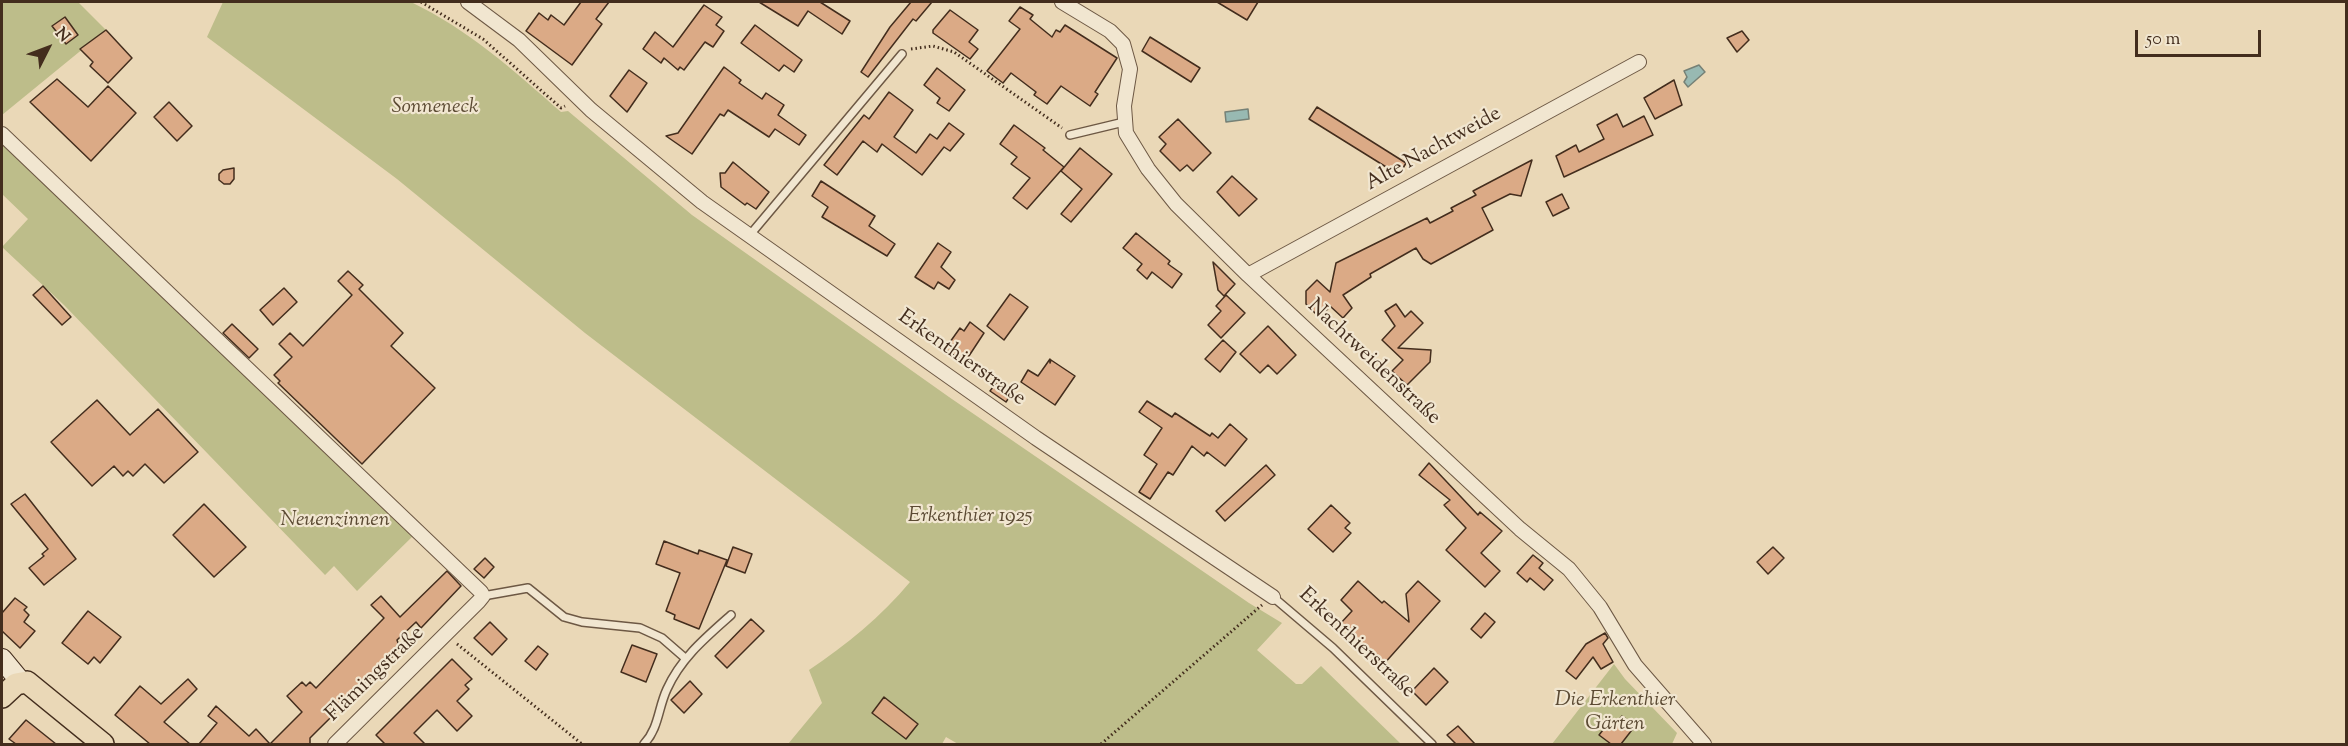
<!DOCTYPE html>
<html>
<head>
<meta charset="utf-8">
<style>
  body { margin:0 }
  #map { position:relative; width:2348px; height:746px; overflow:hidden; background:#ead8b7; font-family:"Sorts Mill Goudy",serif }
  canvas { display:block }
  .frame { position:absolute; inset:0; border:3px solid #432d1d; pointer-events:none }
  .north { position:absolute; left:18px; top:18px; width:60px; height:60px; -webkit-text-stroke:4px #f1e6d0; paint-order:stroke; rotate:48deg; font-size:16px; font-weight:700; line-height:24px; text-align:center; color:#432d1d }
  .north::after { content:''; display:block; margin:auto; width:21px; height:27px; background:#432d1d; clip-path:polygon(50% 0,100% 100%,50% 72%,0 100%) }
  .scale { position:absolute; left:2135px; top:30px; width:126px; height:27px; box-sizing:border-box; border:3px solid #432d1d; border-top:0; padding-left:8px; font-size:18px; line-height:21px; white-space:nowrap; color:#432d1d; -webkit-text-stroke:4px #f1e6d0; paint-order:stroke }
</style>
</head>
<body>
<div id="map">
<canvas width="2348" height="746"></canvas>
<div class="frame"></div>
<div class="north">N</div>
<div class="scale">50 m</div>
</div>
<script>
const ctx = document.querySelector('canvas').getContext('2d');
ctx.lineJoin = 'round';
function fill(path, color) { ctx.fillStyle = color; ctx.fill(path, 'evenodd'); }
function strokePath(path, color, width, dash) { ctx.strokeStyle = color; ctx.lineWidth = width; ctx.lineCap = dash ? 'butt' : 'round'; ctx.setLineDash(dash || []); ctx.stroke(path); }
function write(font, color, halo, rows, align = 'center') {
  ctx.font = font + ' "Sorts Mill Goudy",serif'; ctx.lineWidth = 4.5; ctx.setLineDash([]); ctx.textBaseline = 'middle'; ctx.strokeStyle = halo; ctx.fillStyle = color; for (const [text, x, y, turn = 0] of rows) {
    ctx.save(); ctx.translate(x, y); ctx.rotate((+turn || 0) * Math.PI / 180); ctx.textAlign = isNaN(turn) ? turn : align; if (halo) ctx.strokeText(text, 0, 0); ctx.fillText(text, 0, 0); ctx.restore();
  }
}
fill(new Path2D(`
  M3,2H78L106,30L2,115Z
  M223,2H411C469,30 513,70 561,112L568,111L692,215L949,397L1249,603L1282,623L1257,650L1296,684H1302L1321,666L1401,744H958L946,737L942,744H788L822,703L809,670C846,645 882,616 910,582L585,333L397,179L207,37Z
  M3,142L414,535L357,591L334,566L325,575L64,305L2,247L28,219L2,194Z
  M1614,664L1625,679L1677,733L1672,744H1552Z`), '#bdbd8a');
const water = new Path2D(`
  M1699,65L1705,72L1688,87L1684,82L1687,77L1684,71Z
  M1248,109L1249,119L1226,122L1225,112Z`);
fill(water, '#98b9b2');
strokePath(water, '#768176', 1.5);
const building = new Path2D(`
  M581,2H609L596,19L602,24L572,65L526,31L539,13L548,20L551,15L564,25Z
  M759,2H820L850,21L842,34L808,11L798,26Z
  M911,2H932L916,21L913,19L868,77L861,72L890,27Z
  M1217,2H1258L1247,20Z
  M704,5L722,17L716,25L724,31L713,47L705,42L684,70L680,67L678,70L664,58L661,63L643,49L655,32L673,47Z
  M1020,7L1033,15L1030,19L1052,37L1056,30L1060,32L1065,25L1117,58L1095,92L1098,94L1090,106L1061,86L1047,104L1034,95L1036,92L1011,73L1003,83L987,71L1020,29L1009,21Z
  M950,10L978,30L969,42L978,49L970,59L933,33V30Z
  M65,17L78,35L66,44L52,26Z
  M755,25L802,60L794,72L784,65L779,71L741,43Z
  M106,30L132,58L108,83L90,66L93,62L80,49Z
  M1742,31L1749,40L1737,52L1727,38Z
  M1150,37L1200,68L1191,82L1142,51Z
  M724,67L741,80L739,83L762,99L766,93L784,105L778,115L806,135L799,145L775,129L769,137L728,110L724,116L720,114L692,154L666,136L678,133Z
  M937,68L965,90L949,111L937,103L940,98L924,85Z
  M629,70L647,83L627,112L610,96Z
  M57,79L88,107L108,86L136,113L91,161L30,102Z
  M1674,80L1682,105L1655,119L1644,98Z
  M889,92L913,110L894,137L916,153L930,134L937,139L949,123L964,134L950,151L944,147L922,175L882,144L877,152L863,141L837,175L824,165L864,115L869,119Z
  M169,102L192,126L177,141L154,117Z
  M1317,107L1406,163L1399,175L1309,119Z
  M1617,114L1623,127L1644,116L1653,135L1564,177L1556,156L1576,145L1579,152L1604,139L1597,125Z
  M1178,119L1211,153L1193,171L1187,165L1180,171L1160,151L1166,144L1159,137Z
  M1014,125L1045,148L1043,150L1064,167L1027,209L1013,198L1030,178L1011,164L1017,157L1000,144Z
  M1080,148L1112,174L1071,222L1061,214L1082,189L1061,171Z
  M1532,160L1521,196L1510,194L1482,208L1493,230L1431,264L1423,259L1416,248L1370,274L1371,277L1343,295L1352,308L1343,318L1330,306L1320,318L1306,304V291L1317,280L1330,292L1336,263L1427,218L1430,223L1453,211L1451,208L1476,195L1473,191Z
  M733,162L769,192L756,209L747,203L745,205L721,187L720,173H725Z
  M234,168V179L230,184H224L219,180V174L223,170Z
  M1232,176L1257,199L1239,216L1217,192Z
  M821,181L875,216L869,226L895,244L887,256L822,217L828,207L812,196Z
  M1562,194L1569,208L1553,216L1546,202Z
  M1136,233L1170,261L1168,264L1182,274L1172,288L1152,272L1147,279L1137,270L1142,264L1123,248Z
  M938,243L951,252L941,267L955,280L949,289L938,282L934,289L915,277Z
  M1213,262L1235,284L1224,296L1218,290Z
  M348,271L363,285L359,289L403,333L391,346L435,388L362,464L278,383L280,381L274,375L292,357L279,344L290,333L303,346L352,295L338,281Z
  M43,286L71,317L62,325L33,295Z
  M284,288L297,302L273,325L260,310Z
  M1010,294L1028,307L1004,340L987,326Z
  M1226,295L1245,313L1221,338L1208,325L1221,311L1216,306Z
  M1396,304L1405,317L1411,311L1423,323L1398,348L1431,350L1430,362L1407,385L1392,371L1403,360L1382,340L1395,326L1385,311Z
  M970,322L984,333L965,362L945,349L960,328L964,331Z
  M232,324L258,349L249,358L223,333Z
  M1268,326L1296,355L1277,374L1268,365L1260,373L1240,354Z
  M1223,340L1236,352L1220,372L1205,359Z
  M1050,359V363L1051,360L1075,376L1055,405L1021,382L1028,370L1038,376Z
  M999,379L1014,390L1006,402L990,391Z
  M97,400L130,435L158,409L198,452L164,483L145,464L133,476L128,471L123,476L114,466L92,486L51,442Z
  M1147,401L1172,417L1175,413L1210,436L1212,433L1218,438L1230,424L1247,439L1225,466L1207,452L1204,456L1192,446L1173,475L1168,472L1150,499L1139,492L1157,464L1144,455L1162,428L1139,412Z
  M1429,463L1478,515L1480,512L1502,531L1481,553L1500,571L1485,587L1446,550L1466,528L1444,505L1450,500L1419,475Z
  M1266,465L1275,475L1225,521L1216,511Z
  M25,494L76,559L44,585L29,568L44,556L42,554L48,549L11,504Z
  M204,504L246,547L214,577L173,535Z
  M1331,505L1350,523L1345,528L1351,533L1333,552L1308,529Z
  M664,541L698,554L699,550L727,560L699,629L674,619L675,615L666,611L680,573L656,564Z
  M733,547L752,554L745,573L726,566Z
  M1773,547L1784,558L1768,574L1757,562Z
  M1533,555L1543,563L1539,568L1553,580L1544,590L1530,578L1527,582L1517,573Z
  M485,558L494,567L484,578L474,569Z
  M447,571L461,586L421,628L416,622L397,640L400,649L318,730L310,738V744H199L217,723L208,716L216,706L249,736L256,729L270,744L302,712L287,696L302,682L306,686L310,682L316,688L384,618L371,605L381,596L400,617Z
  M1358,581L1382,603L1384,601L1409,622L1406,594L1418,581L1440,601L1383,665L1340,624L1352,611L1341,600Z
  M15,598L27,607L24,610L29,615L24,622L35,631L20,648L2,631V613Z
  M88,611L121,637L100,663L94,657L88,664L62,643Z
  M1485,613L1495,622L1481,638L1471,629Z
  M751,619L764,631L727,668L715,656Z
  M490,622L507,639L492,655L474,638Z
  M1605,633L1608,638L1603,644L1613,662L1601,669L1593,657L1576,679L1566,671L1586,644Z
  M632,645L657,654L646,682L621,672Z
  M538,646L548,654L536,670L525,661Z
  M452,659L472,679L465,685L469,689L457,701L472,716L457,731L437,710L414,733L425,744H385L376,735Z
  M1434,668L1448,682L1426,705L1412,691Z
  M188,679L197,689L164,722L190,744H150L115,715L140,686L161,704Z
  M690,681L702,694L684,713L671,700Z
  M884,697L918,724L906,739L872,713Z
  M1622,716L1635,726L1621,744H1611L1599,735L1610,721L1615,725Z
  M26,720L56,744H16L9,739Z
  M1458,726L1475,744H1456L1447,735Z`);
fill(building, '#dbaa86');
strokePath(building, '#432d1d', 1.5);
const lane = new Path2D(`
  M1070,135L1124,122
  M749,236L902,54
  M483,596L528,588L564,617L582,622L640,628L662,638L685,658
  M1273,597L1333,648L1432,744
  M644,744C659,728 658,708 667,689C681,658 705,638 731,615`);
const street = new Path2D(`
  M468,2L519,40L591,110L702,202L1036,438L1273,597
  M1062,2L1110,31L1123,44L1130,69L1124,106L1126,133L1148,169L1176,204L1248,275L1520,529L1569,569L1600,607L1635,665L1704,744
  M2,134L481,592L483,596L479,601L335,744
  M1248,275L1639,62`);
const secondary = new Path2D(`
  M2,659L21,682`);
const primary = new Path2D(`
  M2,697L16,684L27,682L103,744`);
strokePath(lane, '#6d5844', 10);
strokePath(street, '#6d5844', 16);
strokePath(secondary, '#432d1d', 22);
strokePath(primary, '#432d1d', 24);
strokePath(new Path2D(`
  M421,2L483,39L561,108L565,106
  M911,49L933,46L954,52L1062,128
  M457,644L582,744
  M1101,744L1262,605`), '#432d1d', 3, [1.5, 3]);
strokePath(lane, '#f1e6d0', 7);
strokePath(street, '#f1e6d0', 14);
strokePath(secondary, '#f1e6d0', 20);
strokePath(primary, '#ead8b7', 21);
write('italic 21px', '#5b4a33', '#f1e6d0', [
  ["Sonneneck",435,108],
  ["Erkenthier 1925",970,517],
  ["Neuenzinnen",335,521],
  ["Die Erkenthier",1615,701],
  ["Gärten",1615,725]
]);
write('21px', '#432d1d', '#f1e6d0', [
  ["Alte Nachtweide",1434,150,-29],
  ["Erkenthierstraße",961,359,35],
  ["Nachtweidenstraße",1373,363,43],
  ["Erkenthierstraße",1356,644,43],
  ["Flämingstraße",376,675,-44]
]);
</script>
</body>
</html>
